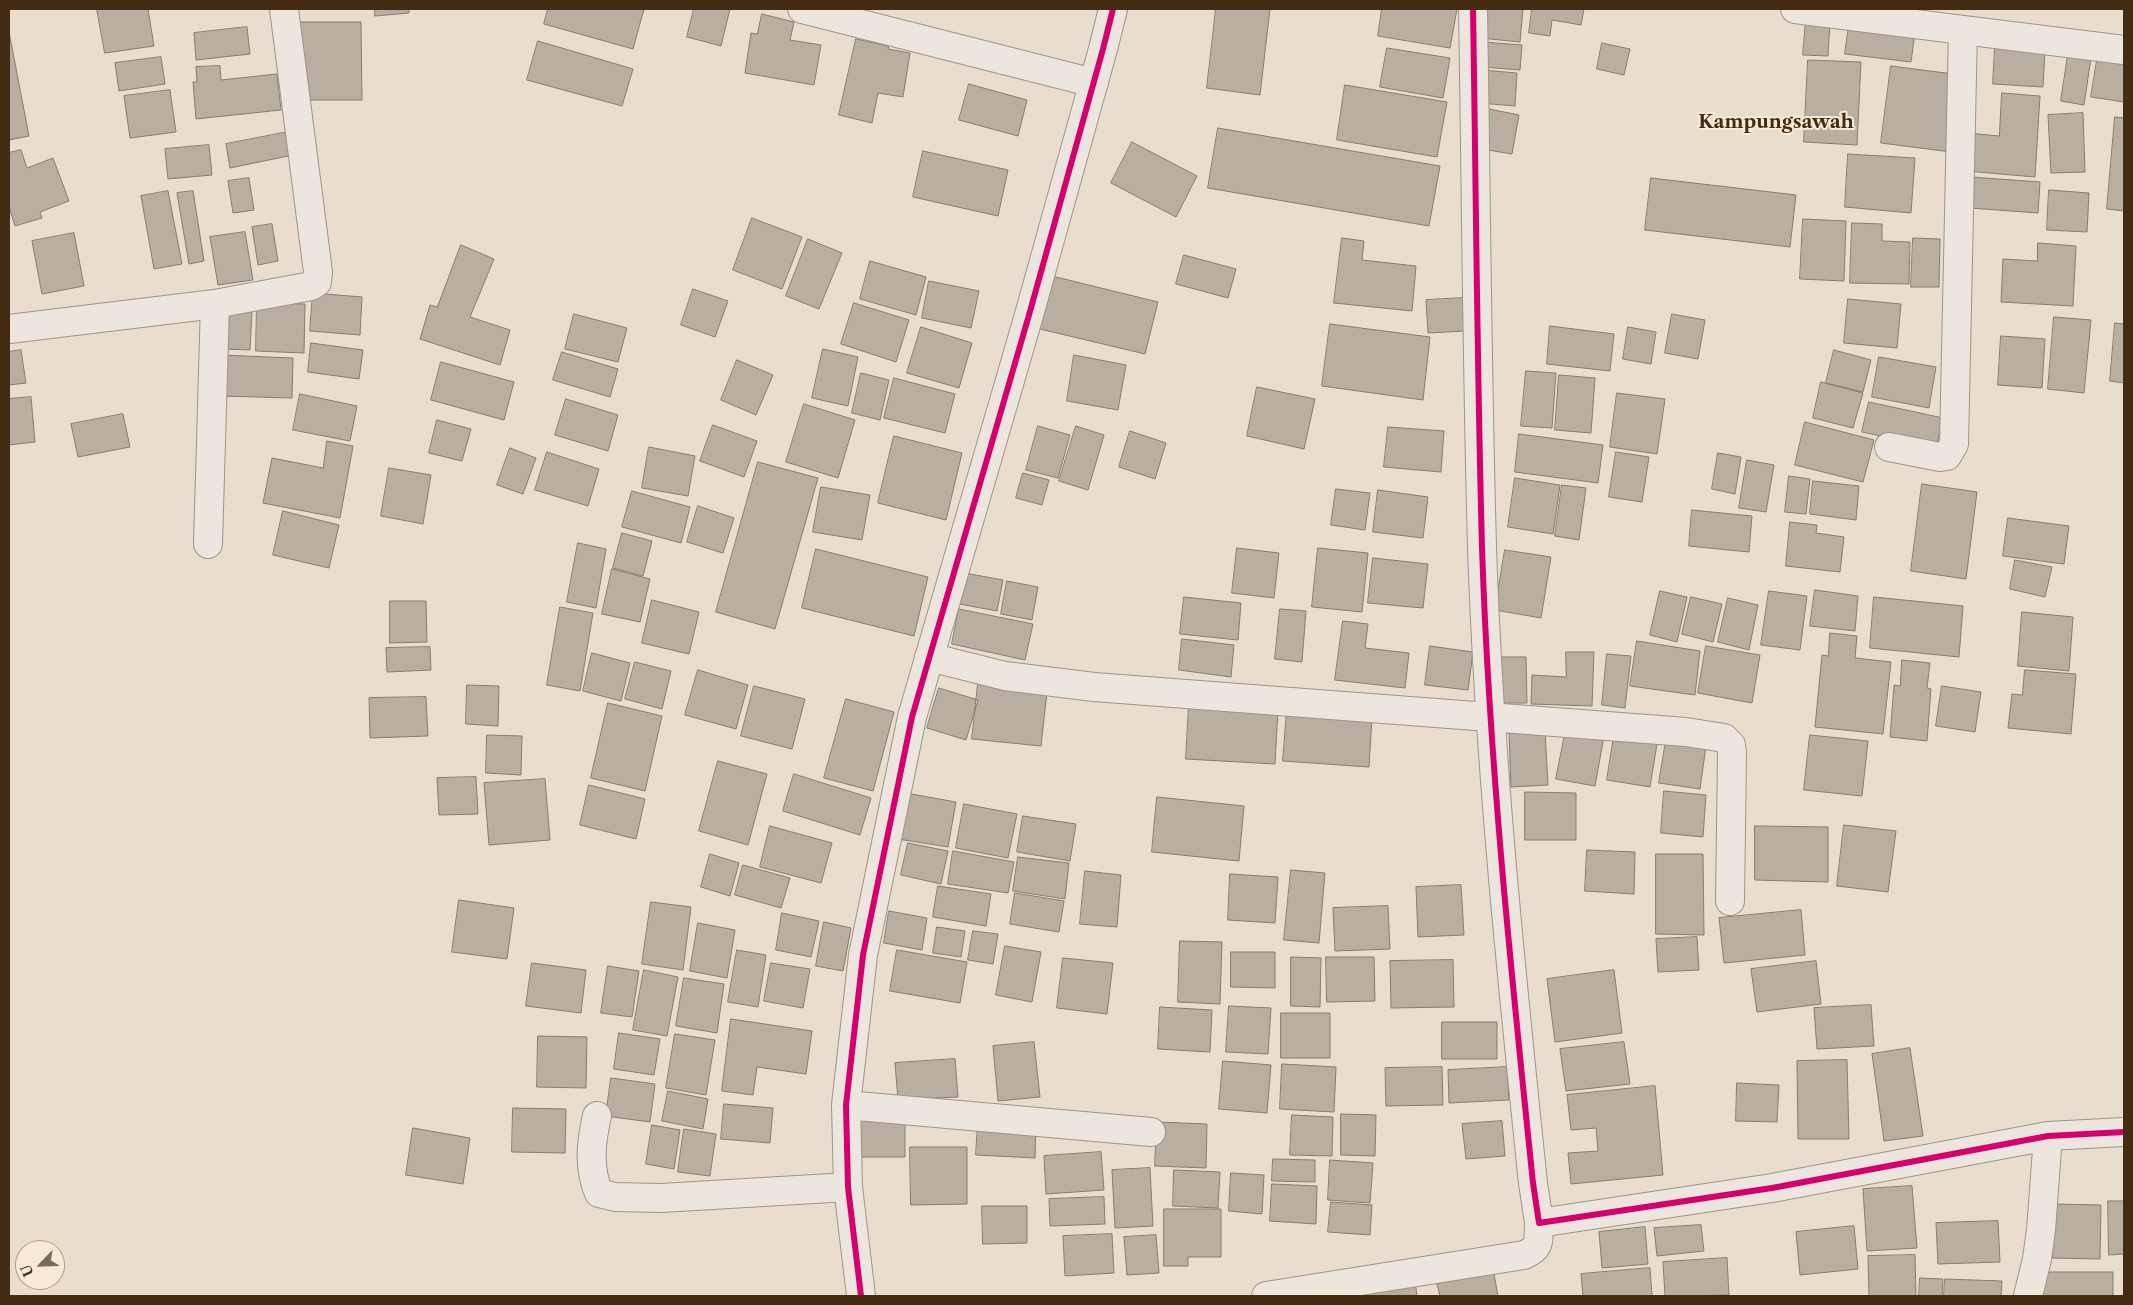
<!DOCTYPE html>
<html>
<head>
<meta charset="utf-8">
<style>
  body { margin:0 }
  #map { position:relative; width:2133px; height:1305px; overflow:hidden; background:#e9dece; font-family:"Libre Caslon Text",serif }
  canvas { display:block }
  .frame { position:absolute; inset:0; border:10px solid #442c13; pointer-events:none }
  .north { position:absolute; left:15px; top:1240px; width:50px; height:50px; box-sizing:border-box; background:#f8ead7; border:1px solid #b09e89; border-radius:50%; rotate:246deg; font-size:14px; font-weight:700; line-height:20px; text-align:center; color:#442c13 }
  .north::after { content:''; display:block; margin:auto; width:18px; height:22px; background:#7e6a54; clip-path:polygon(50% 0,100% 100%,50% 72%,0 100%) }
</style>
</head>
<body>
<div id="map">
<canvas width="2133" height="1305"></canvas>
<div class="frame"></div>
<div class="north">U</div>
</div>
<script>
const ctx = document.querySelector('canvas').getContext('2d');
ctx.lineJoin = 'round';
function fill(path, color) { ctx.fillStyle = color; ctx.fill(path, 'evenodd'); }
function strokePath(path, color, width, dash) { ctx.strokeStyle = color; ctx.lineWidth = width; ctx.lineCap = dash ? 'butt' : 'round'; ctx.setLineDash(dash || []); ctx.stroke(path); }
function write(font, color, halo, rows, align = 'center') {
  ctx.font = font + ' "Libre Caslon Text",serif'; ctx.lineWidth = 4; ctx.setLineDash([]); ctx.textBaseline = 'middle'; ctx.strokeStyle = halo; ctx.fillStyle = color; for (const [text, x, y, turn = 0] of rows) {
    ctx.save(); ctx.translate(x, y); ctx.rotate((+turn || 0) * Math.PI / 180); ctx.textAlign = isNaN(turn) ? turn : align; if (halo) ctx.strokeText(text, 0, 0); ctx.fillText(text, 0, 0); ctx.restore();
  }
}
const building = new Path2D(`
  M97,9H148L154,46L105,53Z
  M375,9H409V13L375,16Z
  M548,9H644L633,49L544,24Z
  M694,9H730L721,46L687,37Z
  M1216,9H1270L1260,95L1207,88Z
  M1382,9H1457L1450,48L1378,36Z
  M1483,9H1523L1520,42L1480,38Z
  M1532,9H1584L1581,25L1552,20L1550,36L1529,33Z
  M762,14L794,22L790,40L821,45L814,85L745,73L751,33L757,34Z
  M1806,20L1830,21L1828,56L1803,55Z
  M296,22H361L362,100H297Z
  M1849,25L1915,33L1911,62L1845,54Z
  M247,27L250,54L196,60L194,33Z
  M9,32L29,136L9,140Z
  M856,39L889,46L888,49L910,53L903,97L878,93L872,123L839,115Z
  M538,41L633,69L622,106L527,80Z
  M1483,42L1522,45L1520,70L1482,67Z
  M1602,43L1630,49L1624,75L1597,69Z
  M1387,48L1450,58L1443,98L1380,87Z
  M1995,48L2045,51L2043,87L1993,84Z
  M2098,54L2124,58V102L2091,97Z
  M2068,55L2091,58L2084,105L2061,101Z
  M161,57L165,84L119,91L115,63Z
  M1808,60L1861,62L1857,145L1804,142Z
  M220,66L221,80L277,74L281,110L196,119L193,82H197L196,67Z
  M1891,66L1961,75L1951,152L1881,143Z
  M1482,70L1517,73L1515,106L1479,103Z
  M969,84L1027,100L1018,136L959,120Z
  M1345,85L1447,102L1437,157L1337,140Z
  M170,90L176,132L130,138L124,96Z
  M2002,93L2040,96L2035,177L1966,171L1968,133L1999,136Z
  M1489,109L1519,115L1512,154L1482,149Z
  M2083,113L2085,172L2051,173L2048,115Z
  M2115,117L2124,118V211L2107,209Z
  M1218,128L1440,166L1429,226L1208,188Z
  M288,132L293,155L230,168L226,144Z
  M1132,142L1197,176L1176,217L1111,183Z
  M209,145L212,175L168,179L165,149Z
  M21,150L27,168L53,158L69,201L40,212L42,218L15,226L9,207V153Z
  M923,151L1008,170L998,216L913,197Z
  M1848,154L1915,158L1911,213L1845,207Z
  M1971,177L2040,182L2038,213L1970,208Z
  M249,178L254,210L233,213L228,181Z
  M1651,178L1796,195L1790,247L1645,230Z
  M2049,190L2089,193L2087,232L2047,230Z
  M168,191L182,264L154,269L141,196Z
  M193,191L204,261L189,264L177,193Z
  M752,218L802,237L782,289L733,270Z
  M1803,219L1846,221L1844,281L1800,279Z
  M1852,223L1882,224V241L1910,242L1909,284L1850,283Z
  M272,224L278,261L258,265L252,227Z
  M245,232L253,280L218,285L210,237Z
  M74,233L84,286L42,294L32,241Z
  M1342,238L1364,241L1362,260L1416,266L1412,311L1334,303Z
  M1913,238L1940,239L1939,287H1911Z
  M808,239L842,253L819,309L786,296Z
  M2038,243L2076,246L2073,306L2001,302L2003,259L2037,261Z
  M461,245L494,259L470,317L510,330L500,365L420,339L430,305L437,307Z
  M1184,255L1236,269L1228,298L1176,284Z
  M870,261L926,277L916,315L860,299Z
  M1052,276L1158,302L1145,354L1040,329Z
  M929,281L979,291L971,328L922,318Z
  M693,289L728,301L715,337L681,325Z
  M313,293L362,297L360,335L310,331Z
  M1464,298L1466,331L1428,333L1426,300Z
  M1848,299L1901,304L1897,348L1844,343Z
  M257,303L305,304L304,353L256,351Z
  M854,303L909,320L896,362L841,344Z
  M225,309L252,311L250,350L223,349Z
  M574,314L627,328L618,362L565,349Z
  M1672,314L1705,320L1698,359L1665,353Z
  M2054,317L2091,320L2084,393L2048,389Z
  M2115,323L2124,324V383L2110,381Z
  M1330,324L1430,337L1423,400L1322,386Z
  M1550,326L1614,334L1610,371L1547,364Z
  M921,327L972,343L959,388L907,373Z
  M1628,327L1656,332L1651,364L1623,359Z
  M2001,336L2045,339L2042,388L1998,385Z
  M311,343L363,350L359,379L308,372Z
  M823,349L858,357L848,406L812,398Z
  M21,350L26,383L9,385V352Z
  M1834,350L1871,360L1863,392L1826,383Z
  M562,352L618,369L610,397L553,380Z
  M221,355L293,358L292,398L220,396Z
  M1074,355L1126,365L1118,410L1067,401Z
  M1879,357L1936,367L1929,408L1872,397Z
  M737,360L773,375L756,415L721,400Z
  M441,362L514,382L504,420L431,400Z
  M1526,371L1556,373L1552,428L1521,426Z
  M861,373L889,380L880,420L852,413Z
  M1559,375L1595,378L1591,433L1555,430Z
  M894,378L955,394L945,433L884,418Z
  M1821,382L1863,393L1853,428L1813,418Z
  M1257,387L1315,399L1304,449L1247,436Z
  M1617,393L1665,399L1657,454L1610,447Z
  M300,394L357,406L350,441L293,430Z
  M31,397L35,442L9,445V399Z
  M566,399L618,415L608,451L555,435Z
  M1869,402L1943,418L1936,448L1862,432Z
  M804,404L855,420L838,478L786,462Z
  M123,414L130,447L78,457L71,424Z
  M437,420L471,429L462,461L429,453Z
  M1805,422L1874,440L1863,482L1795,465Z
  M713,425L757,441L744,477L700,461Z
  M1038,426L1070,435L1058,478L1026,470Z
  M1076,426L1104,435L1088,490L1059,481Z
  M1388,427L1444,431L1441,472L1384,467Z
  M1130,431L1166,443L1155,479L1119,467Z
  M1519,434L1603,445L1598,483L1515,472Z
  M894,436L962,453L946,520L878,503Z
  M327,441L353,446L340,518L263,503L272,458L323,468Z
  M649,447L695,456L688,496L642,488Z
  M510,448L536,458L523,494L497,485Z
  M547,452L599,469L588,506L535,490Z
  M1616,452L1649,457L1642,502L1609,497Z
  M1718,453L1741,457L1735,494L1712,489Z
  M1747,460L1774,465L1766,512L1739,508Z
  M758,462L818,478L775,629L716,612Z
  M389,468L431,475L423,524L381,516Z
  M1023,473L1049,480L1042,505L1016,498Z
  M1789,476L1810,479L1806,514L1785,512Z
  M1515,478L1560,485L1553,534L1508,527Z
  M1813,481L1859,486L1856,520L1810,514Z
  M1922,484L1977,492L1966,579L1911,571Z
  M1562,485L1586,488L1579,540L1555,536Z
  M821,487L870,495L862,540L813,532Z
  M1336,489L1370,493L1365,530L1331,525Z
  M1378,490L1428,497L1423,538L1373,532Z
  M632,491L690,507L681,543L622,527Z
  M698,506L734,518L723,553L687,542Z
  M1692,510L1752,516L1749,552L1689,546Z
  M283,511L339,525L329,568L273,555Z
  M2008,518L2069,526L2064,564L2003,556Z
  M1790,522L1817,525L1816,533L1844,537L1840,572L1786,566Z
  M622,533L652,541L643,576L613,568Z
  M578,543L606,549L596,608L567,602Z
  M1237,548L1279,553L1274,598L1232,593Z
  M1318,548L1368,553L1362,612L1312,607Z
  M816,549L928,577L914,636L802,608Z
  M1505,550L1551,557L1541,618L1495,610Z
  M1373,558L1428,564L1423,608L1368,603Z
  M2015,560L2052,567L2045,597L2010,589Z
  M612,569L650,579L640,622L602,614Z
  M959,572L1003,580L997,611L954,603Z
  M1007,581L1038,587L1032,620L1001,614Z
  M1815,590L1858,596L1855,631L1810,626Z
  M1660,591L1687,597L1677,642L1650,635Z
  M1769,591L1807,596L1800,650L1761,645Z
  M1184,597L1241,603L1238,640L1180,634Z
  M1691,597L1722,604L1713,642L1682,634Z
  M1874,597L1963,606L1959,657L1870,648Z
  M1728,598L1758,605L1749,650L1718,642Z
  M652,600L699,612L689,654L642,643Z
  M390,601H426L427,642L390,643Z
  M560,607L593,613L580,691L547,685Z
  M959,609L1033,624L1025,660L952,644Z
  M1280,609L1306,611L1302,662L1275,659Z
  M2022,612L2073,617L2069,671L2018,666Z
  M1343,621L1368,624L1365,648L1409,653L1405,688L1335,680Z
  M1830,633L1857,636L1855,658L1891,662L1883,734L1815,727L1822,655L1828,656Z
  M1182,639L1234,645L1231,677L1179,670Z
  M1637,641L1700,651L1695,695L1630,686Z
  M1430,646L1473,652L1468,690L1425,685Z
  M1706,646L1760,655L1752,703L1698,693Z
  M430,647L431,670L387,672L386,648Z
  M1566,652H1594L1592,706L1531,704L1532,675L1566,677Z
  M592,653L630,663L621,701L583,691Z
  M1607,654L1631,656L1625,708L1602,705Z
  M1498,657H1526L1527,703H1499Z
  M1902,660L1930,663L1927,688L1931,689L1927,741L1890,737L1894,685L1900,686Z
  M635,662L671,671L662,709L625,699Z
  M698,670L748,685L736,729L685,715Z
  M2025,670L2076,674L2071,734L2008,728L2012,694L2022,695Z
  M978,684L1047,692L1041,746L972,739Z
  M467,685L499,686L498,726L466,724Z
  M754,686L805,699L792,749L741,736Z
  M1942,686L1981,692L1975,732L1936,726Z
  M939,688L978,700L966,740L927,728Z
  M426,697L428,736L370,738L369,698Z
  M846,699L894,712L873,791L824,778Z
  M608,703L662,716L645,791L591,778Z
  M1189,704L1278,710L1275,764L1186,759Z
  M1287,710L1372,717L1369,767L1283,761Z
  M1566,729L1604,736L1595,786L1556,779Z
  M1545,731L1548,785L1511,787L1509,733Z
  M487,735L522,736L521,775L486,773Z
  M1810,735L1868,741L1862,796L1804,790Z
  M1614,736L1657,744L1650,787L1607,780Z
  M1666,740L1706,746L1700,789L1659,783Z
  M718,761L767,774L748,845L699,831Z
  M794,774L871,798L860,835L783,811Z
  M476,777L478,814L439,815L437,778Z
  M545,779L550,840L489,845L484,783Z
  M589,785L645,799L636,839L580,825Z
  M1664,791L1706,795L1703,837L1661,833Z
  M1525,792L1576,793V840H1525Z
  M906,793L956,802L948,847L898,839Z
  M1157,797L1244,806L1239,861L1152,852Z
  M964,804L1017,814L1008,858L956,848Z
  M1023,816L1076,824L1070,861L1017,852Z
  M1844,825L1896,831L1888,892L1837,886Z
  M770,826L832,843L821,883L760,867Z
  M1755,826L1828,827V882L1755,880Z
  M908,843L948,851L941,884L901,875Z
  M1587,850L1635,852L1634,894L1585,891Z
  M953,851L1014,862L1008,893L948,884Z
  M710,854L739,863L730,896L701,887Z
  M1656,854H1703L1704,935L1656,934Z
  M1018,857L1069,863L1065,899L1013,891Z
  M743,865L790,878L781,908L735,895Z
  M1291,870L1325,873L1319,943L1284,940Z
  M1085,871L1121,875L1117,927L1080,924Z
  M1230,874L1278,877L1275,923L1228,920Z
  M1461,885L1464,935L1418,937L1416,887Z
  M938,886L991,894L986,926L933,917Z
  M1015,893L1064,901L1059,932L1010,924Z
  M459,900L514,908L507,959L452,952Z
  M651,902L691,907L683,970L642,964Z
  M1388,906L1390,949L1335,951L1333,908Z
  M1801,910L1805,955L1724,963L1719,918Z
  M889,911L927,918L922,950L884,943Z
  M782,913L819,921L811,957L776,950Z
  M824,922L851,928L843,971L816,966Z
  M698,923L735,930L727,978L690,971Z
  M937,927L965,931L961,957L933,953Z
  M973,931L998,934L993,964L968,960Z
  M1697,937L1699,970L1658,972L1656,939Z
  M1180,941L1222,942L1220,1004L1178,1002Z
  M1005,946L1041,952L1032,1002L996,995Z
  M737,950L766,955L758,1007L728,1002Z
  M897,950L967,962L960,1003L890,991Z
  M1231,952H1275V988L1231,987Z
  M1291,957L1321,958L1320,1007L1291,1006Z
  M1326,957H1374L1375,1001L1327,1002Z
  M1063,958L1113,963L1107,1014L1057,1008Z
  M1453,960L1454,1007L1391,1008L1390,961Z
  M1816,961L1821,1004L1757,1012L1751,969Z
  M532,963L586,970L581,1013L526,1006Z
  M771,963L810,969L803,1008L764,1001Z
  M608,966L639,971L632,1017L601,1013Z
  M644,970L678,977L667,1036L633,1030Z
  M1614,970L1622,1033L1555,1042L1547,979Z
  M684,978L724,984L717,1033L676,1026Z
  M1871,1005L1874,1046L1817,1049L1814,1008Z
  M1229,1006L1271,1008L1268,1054L1226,1052Z
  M1160,1007L1212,1010L1210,1052L1158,1049Z
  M1281,1013H1330V1058H1281Z
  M731,1019L812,1031L806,1074L757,1067L753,1095L722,1091Z
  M1442,1022H1497V1059H1442Z
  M619,1033L660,1039L654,1075L614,1069Z
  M675,1034L715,1040L706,1095L666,1088Z
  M538,1036L587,1037L586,1088L537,1087Z
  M1034,1042L1040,1097L998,1101L993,1046Z
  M1624,1042L1630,1084L1566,1091L1560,1049Z
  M1910,1048L1923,1136L1884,1141L1872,1054Z
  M955,1059L958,1097L898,1100L895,1063Z
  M1847,1060L1849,1139H1798L1797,1061Z
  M1223,1061L1271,1065L1267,1113L1219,1109Z
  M1282,1064L1336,1067L1334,1112L1280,1109Z
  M1442,1067L1443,1105L1386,1106L1385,1068Z
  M1507,1067L1509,1100L1449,1103L1448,1070Z
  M611,1078L655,1084L650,1122L606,1116Z
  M1737,1083L1779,1085L1777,1122L1736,1121Z
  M1655,1086L1663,1175L1571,1184L1568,1153L1598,1151L1596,1128L1571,1130L1567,1095Z
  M668,1091L708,1099L703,1129L662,1121Z
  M724,1104L773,1108L770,1143L721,1139Z
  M513,1108L566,1109L565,1153L512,1152Z
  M905,1112V1157H853V1113Z
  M1341,1114L1376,1115L1375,1156L1341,1155Z
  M1292,1115L1333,1117L1332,1156L1290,1155Z
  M1502,1121L1505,1156L1466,1159L1462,1124Z
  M1157,1122L1207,1124L1206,1168L1155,1166Z
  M978,1123L1036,1126L1035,1158L976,1155Z
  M652,1125L680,1130L674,1169L646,1164Z
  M413,1128L470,1138L463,1184L406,1175Z
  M684,1129L716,1134L710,1176L678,1172Z
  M910,1147H967V1204L911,1205Z
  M1101,1152L1104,1190L1046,1194L1044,1156Z
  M1273,1159L1315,1160V1182L1272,1181Z
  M1330,1160L1373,1163L1370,1203L1328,1200Z
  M1150,1168L1153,1226L1115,1228L1112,1170Z
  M1174,1170L1220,1172L1218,1208L1173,1206Z
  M1231,1173L1264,1175L1262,1214L1229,1211Z
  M1272,1184L1317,1186L1316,1224L1270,1221Z
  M1912,1186L1917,1248L1867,1251L1863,1189Z
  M1104,1197L1105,1224L1050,1226L1049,1199Z
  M2108,1201H2124V1254L2109,1255Z
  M1331,1202L1372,1205L1370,1235L1328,1232Z
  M2053,1204L2101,1205L2100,1259L2053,1258Z
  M982,1206H1027V1243L983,1244Z
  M1164,1209H1221V1257H1188V1266H1164Z
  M1998,1221L2000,1262L1938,1264L1936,1223Z
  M1701,1225L1704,1251L1657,1256L1654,1228Z
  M1854,1226L1858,1269L1800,1275L1796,1232Z
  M1645,1227L1648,1264L1602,1268L1599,1232Z
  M1112,1234L1114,1273L1065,1276L1063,1236Z
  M1156,1235L1159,1273L1127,1275L1124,1237Z
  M1915,1255L1916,1296H1869L1868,1256Z
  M1727,1258L1729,1295L1665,1296L1663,1262Z
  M1650,1268L1652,1296H1583L1581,1274Z
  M2041,1272H2113V1296H2042Z
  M1494,1274L1498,1296H1440L1437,1284Z
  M1920,1278L1943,1279L1942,1296H1919Z
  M1945,1279L2002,1281L2001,1296H1944Z
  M1415,1280L1417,1296H1367L1366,1287Z`);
fill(building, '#b8afa2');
strokePath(building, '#857c70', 1);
const minor = new Path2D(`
  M802,9L1094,83
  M1473,9C1476,188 1477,368 1482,547C1489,760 1511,971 1533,1183L1539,1223L1772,1188L2048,1136L2124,1132
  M1795,9L2124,50
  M9,329L215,304L311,286L317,282L318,272L284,9
  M1889,447L1940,457L1947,456L1954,444L1963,30
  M208,544L215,304
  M929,657L1005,676L1094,687L1686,732L1724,738L1731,745L1732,753L1730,901
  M846,1105L1151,1132
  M597,1116C591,1142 588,1168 599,1193L615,1197L661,1198L848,1187
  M861,1296L848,1187L846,1105L863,955L912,717L1029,315L1103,49L1113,9
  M1266,1296L1524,1255C1542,1247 1538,1240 1539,1223
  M2028,1296L2037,1259L2041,1230L2048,1136`);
strokePath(minor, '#9e9488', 30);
strokePath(minor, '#ece6df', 28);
strokePath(new Path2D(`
  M1473,9C1476,188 1477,368 1482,547C1489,760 1511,971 1533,1183L1539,1223L1772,1188L2048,1136L2124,1132
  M861,1296L848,1187L846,1105L863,955L912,717L1029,315L1103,49L1113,9`), '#d6006c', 6);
write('bold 19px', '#442c13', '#f8ead7', [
  ["Kampungsawah",1776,123]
]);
</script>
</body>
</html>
